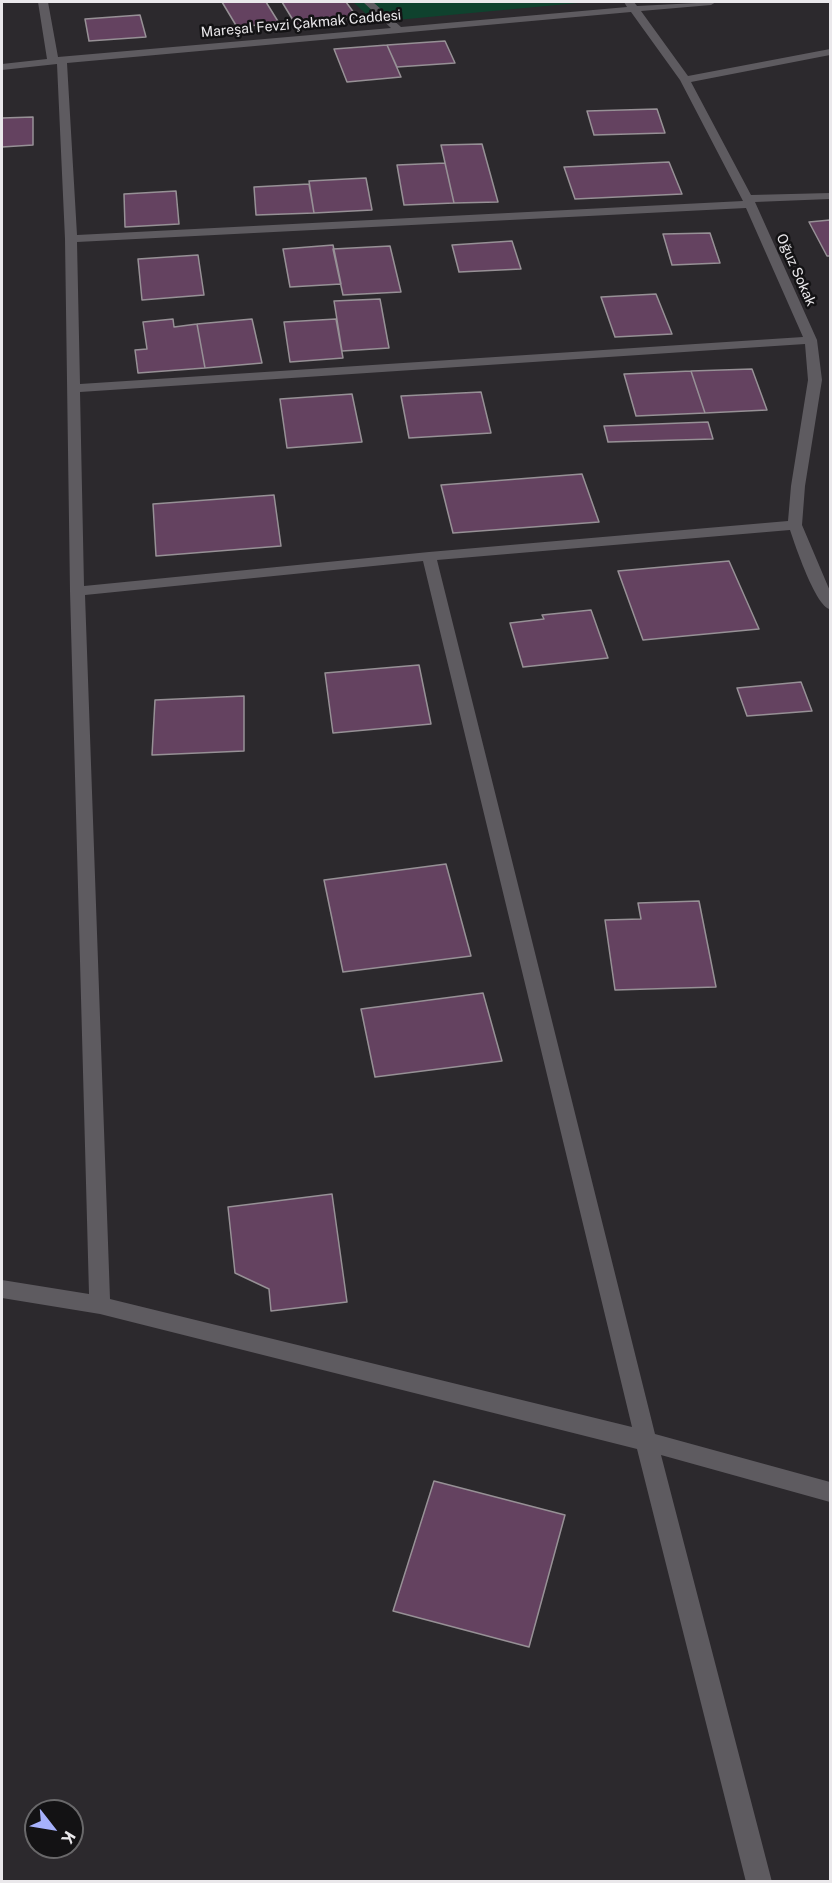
<!DOCTYPE html>
<html>
<head>
<meta charset="utf-8">
<style>
  body { margin:0 }
  #map { position:relative; width:832px; height:1883px; overflow:hidden; background:#2c292d; font-family:"Public Sans",sans-serif }
  canvas { display:block }
  .frame { position:absolute; inset:0; border:3px solid #eae8eb; pointer-events:none }
  .north { position:absolute; left:24px; top:1799px; width:60px; height:60px; box-sizing:border-box; background:#131214; border:2px solid #69686a; border-radius:50%; rotate:121deg; font-size:16px; font-weight:700; line-height:24px; text-align:center; color:#eae8eb }
  .north::after { content:''; display:block; margin:auto; width:21px; height:27px; background:#a6b1fc; clip-path:polygon(50% 0,100% 100%,50% 72%,0 100%) }
</style>
</head>
<body>
<div id="map">
<canvas width="832" height="1883"></canvas>
<div class="frame"></div>
<div class="north">K</div>
</div>
<script>
const ctx = document.querySelector('canvas').getContext('2d');
ctx.lineJoin = 'round';
function fill(path, color) { ctx.fillStyle = color; ctx.fill(path, 'evenodd'); }
function strokePath(path, color, width, dash) { ctx.strokeStyle = color; ctx.lineWidth = width; ctx.lineCap = dash ? 'butt' : 'round'; ctx.setLineDash(dash || []); ctx.stroke(path); }
function write(font, color, halo, rows, align = 'center') {
  ctx.font = font + ' "Public Sans",sans-serif'; ctx.lineWidth = 5; ctx.setLineDash([]); ctx.textBaseline = 'middle'; ctx.strokeStyle = halo; ctx.fillStyle = color; for (const [text, x, y, turn = 0] of rows) {
    ctx.save(); ctx.translate(x, y); ctx.rotate((+turn || 0) * Math.PI / 180); ctx.textAlign = isNaN(turn) ? turn : align; if (halo) ctx.strokeText(text, 0, 0); ctx.fillText(text, 0, 0); ctx.restore();
  }
}
fill(new Path2D(`
  M353,2H589L375,22Z`), '#0f422e');
const building = new Path2D(`
  M222,2H266L279,23L237,27Z
  M282,2H346L357,17L296,25Z
  M140,15L146,37L89,41L85,19Z
  M445,41L455,63L397,67L387,45Z
  M387,45L401,77L347,82L334,49Z
  M657,109L665,133L594,135L587,111Z
  M33,117V145L2,147V118Z
  M482,144L498,202L454,203L441,145Z
  M669,162L682,194L575,199L564,167Z
  M445,163L454,203L404,205L397,165Z
  M366,178L372,210L314,213L309,181Z
  M309,184L314,213L256,215L254,187Z
  M176,191L179,224L125,227L124,194Z
  M830,220V256H827L809,222Z
  M710,233L720,263L672,265L663,234Z
  M512,241L521,269L459,272L452,245Z
  M333,245L341,284L290,287L283,249Z
  M390,246L401,292L343,295L333,249Z
  M198,255L204,295L142,300L138,259Z
  M656,294L672,334L615,337L601,297Z
  M380,299L389,348L342,351L334,301Z
  M173,319L174,327L197,324L205,368L138,373L135,350L147,349L143,322Z
  M252,319L262,363L205,368L197,324Z
  M336,319L343,358L290,362L284,322Z
  M752,369L767,410L705,413L691,371Z
  M691,371L705,413L636,416L624,374Z
  M481,392L491,433L409,438L401,396Z
  M352,394L362,442L287,448L280,399Z
  M708,422L713,439L608,442L604,426Z
  M582,474L599,522L453,533L441,485Z
  M274,495L281,546L156,556L153,504Z
  M729,561L759,629L643,640L618,571Z
  M591,610L608,658L523,667L510,623L544,619L542,615Z
  M419,665L431,724L333,733L325,673Z
  M801,682L812,711L747,716L737,688Z
  M244,696V751L152,755L155,700Z
  M446,864L471,956L343,972L324,880Z
  M699,901L716,987L615,990L605,920L641,919L638,903Z
  M483,993L502,1061L375,1077L361,1009Z
  M332,1194L347,1302L271,1311L269,1289L235,1273L228,1207Z
  M434,1481L565,1515L529,1647L393,1611Z`);
fill(building, '#644260');
strokePath(building, '#979196', 1.5);
fill(new Path2D(`
  M38,2H48L58,57L391,28L363,2H373L401,27L627,7L624,2H634L637,6L716,2L711,5L641,11L688,76L830,49V55L691,82L751,195L830,193V199L755,202L817,340L822,380L805,486L802,525L830,591V609C816,607 795,545 790,530L437,560L655,1434L830,1482V1502L661,1455L772,1882H746L637,1449L100,1314L2,1298V1280L89,1294L70,591L65,239L57,64L2,70V64L47,59ZM631,12L680,80L743,201L77,235L67,63ZM746,208L803,337L80,384L77,242ZM805,344L808,380L791,486L788,521L429,552L84,586L80,392ZM423,561L632,1427L110,1299L85,595Z`), '#5e5b60');
write('14px', '#eae8eb', '#131214', [
  ["Mareşal Fevzi Çakmak Caddesi",301,24,-5],
  ["Oğuz Sokak",796,270,66]
]);
</script>
</body>
</html>
